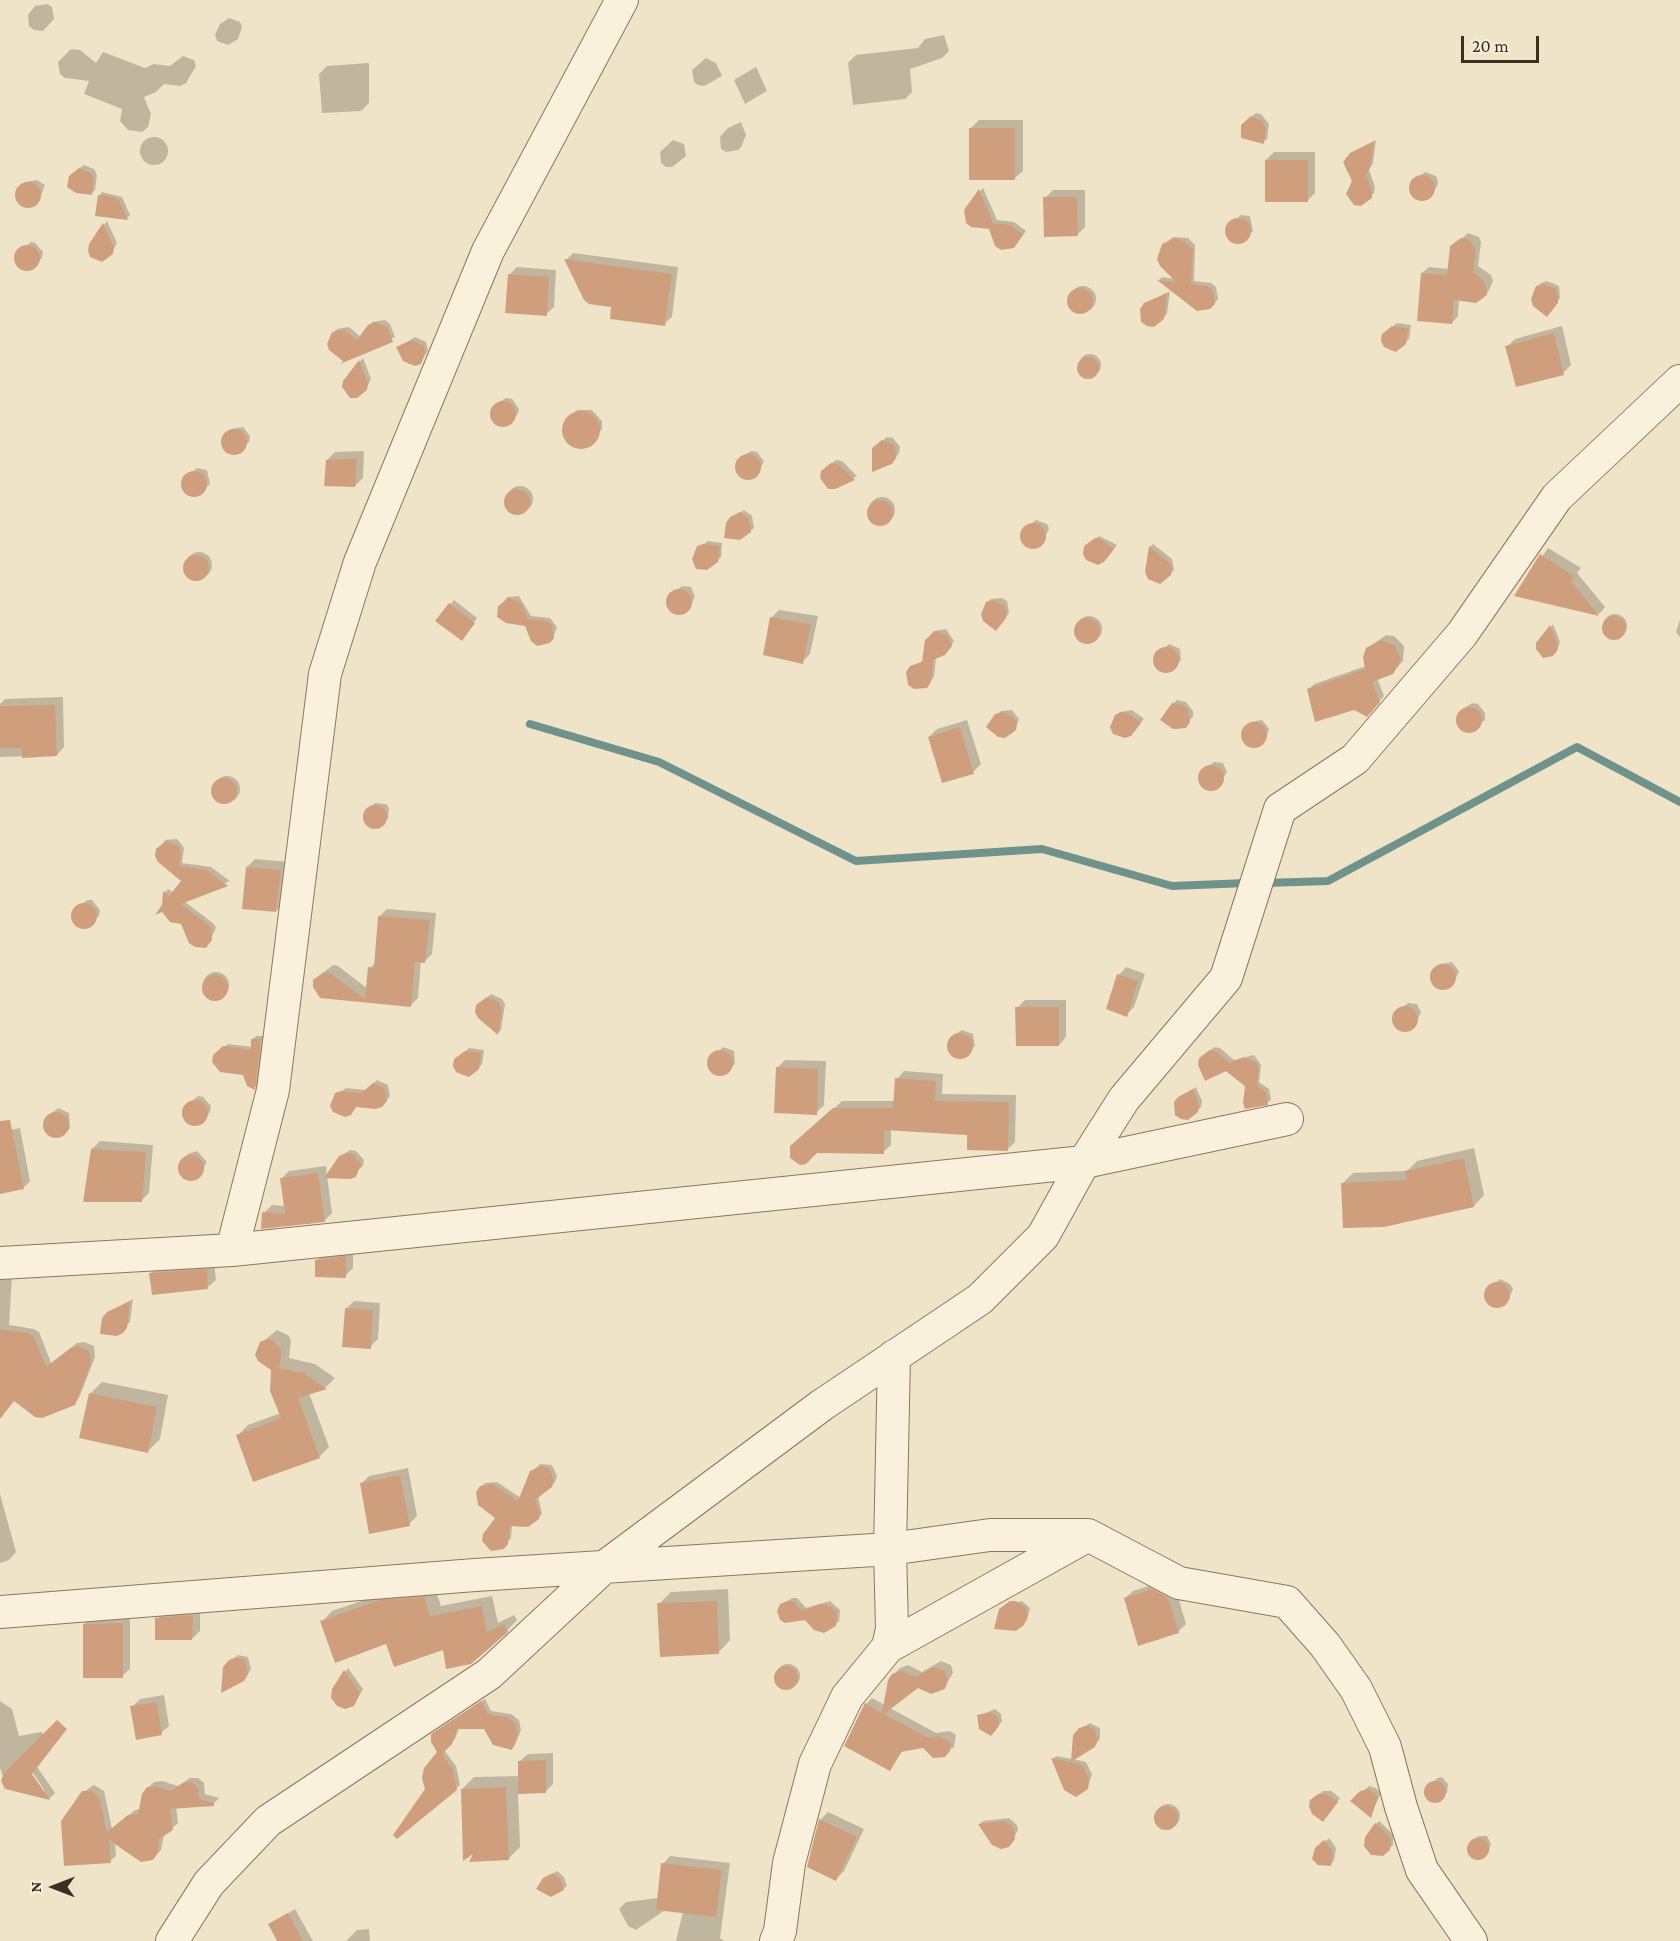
<!DOCTYPE html>
<html>
<head>
<meta charset="utf-8">
<style>
  body { margin:0 }
  #map { position:relative; width:1680px; height:1941px; overflow:hidden; background:#f0e4c8; font-family:"Crimson Pro",serif }
  canvas { display:block }
  .north { position:absolute; left:24px; top:1857px; width:60px; height:60px; -webkit-text-stroke:4px #f7eed8; paint-order:stroke; rotate:270deg; font-size:16px; font-weight:700; line-height:24px; text-align:center; color:#3d2e20 }
  .north::after { content:''; display:block; margin:auto; width:21px; height:27px; background:#3d2e20; clip-path:polygon(50% 0,100% 100%,50% 72%,0 100%) }
  .scale { position:absolute; left:1461px; top:36px; width:78px; height:27px; box-sizing:border-box; border:3px solid #3d2e20; border-top:0; padding-left:8px; font-size:18px; line-height:21px; white-space:nowrap; color:#3d2e20; -webkit-text-stroke:4px #f7eed8; paint-order:stroke }
</style>
</head>
<body>
<div id="map">
<canvas width="1680" height="1941"></canvas>
<div class="north">N</div>
<div class="scale">20 m</div>
</div>
<script>
const ctx = document.querySelector('canvas').getContext('2d');
ctx.lineJoin = 'round';
function fill(path, color) { ctx.fillStyle = color; ctx.fill(path, 'evenodd'); }
function strokePath(path, color, width, dash) { ctx.strokeStyle = color; ctx.lineWidth = width; ctx.lineCap = dash ? 'butt' : 'round'; ctx.setLineDash(dash || []); ctx.stroke(path); }
fill(new Path2D(`
  M47,4L52,7L54,19L43,31L34,30L29,26L28,15L35,6Z
  M229,18L240,22L242,27L238,39L228,45L217,41L215,35L220,24Z
  M944,35L949,51L942,58L910,69L912,92L905,99L853,105L848,63L856,55L918,48L925,39Z
  M71,49L80,50L96,63L103,52L145,68L154,64L170,66L183,56L194,60L196,66L186,83L180,86L164,84L156,92L144,97L151,114L148,127L142,132L128,130L120,121L122,109L84,94L89,81L65,78L60,74L58,62Z
  M706,58L716,63L722,76L704,86L698,85L694,82L692,70Z
  M369,63V103L361,111L322,113L319,74L327,66Z
  M756,67L767,91L745,104L734,80Z
  M1256,113L1261,114L1269,124L1267,139L1263,142L1246,121Z
  M979,120H1023V171L1015,178L971,128Z
  M741,122L746,135L741,147L738,150L726,152L721,149L720,137L728,128Z
  M140 151a14 14 0 1 1 28 0a14 14 0 1 1-28 0Z
  M673,140L684,144L686,156L672,167H666L661,163L660,152Z
  M1376,140L1373,163L1369,170L1375,187L1374,193L1361,204L1350,200L1349,188L1353,182L1351,154Z
  M1274,152H1315V193L1307,201L1266,160Z
  M84,165L94,169L97,175L95,190L91,194L74,172Z
  M1425,172L1436,176L1438,181L1437,187L1424,199L1413,195L1411,189V183Z
  M37,180L45,185L39,200L30,206L19,202L17,197L21,185L25,182Z
  M983,188L997,220L1014,222L1026,231L1017,243L965,210Z
  M1053,190H1085V227L1077,235L1045,198Z
  M102,192L122,197L130,215L127,218L97,215L99,196Z
  M1241,215L1250,216L1253,231L1239,243L1233,242L1226,236L1227,227Z
  M107,221L117,243L112,252L90,244Z
  M1468,233L1479,237L1481,242L1478,266L1491,275L1493,281L1488,292L1482,299L1476,301L1459,299L1458,316L1452,323L1422,273L1429,267L1449,269L1452,247Z
  M1173,237L1188,238L1195,245L1194,281L1211,283L1216,287L1218,299L1214,304L1198,309L1159,280L1162,277L1175,279L1163,245Z
  M31,242L35,243L43,252L42,258L28,270L17,265L15,260L16,254Z
  M573,253L678,267L672,317L664,324L613,306L566,260Z
  M517,267L556,270L554,307L546,314L509,275Z
  M1547,281L1559,286L1560,298L1550,311L1535,305L1533,293L1541,283Z
  M1070 299a13 13 0 1 1 26 0a13 13 0 1 1-26 0Z
  M1170,291L1167,314L1154,325L1145,304Z
  M385,320L390,324L395,337L344,361L333,333L337,329L349,327L361,337L373,322Z
  M1397,323L1411,325L1409,339L1396,351L1390,350L1385,346L1387,331Z
  M1562,326L1571,365L1563,373L1507,347L1515,339Z
  M415,337L426,342L428,351L420,362L408,364L398,348Z
  M1079 365a11 11 0 1 1 22 0a11 11 0 1 1-22 0Z
  M363,358L371,379L366,389L344,381Z
  M506,398L512,399L519,409L518,414L505,426L494,421L492,416L496,404Z
  M577,410H592L602,421V429L589,445L574,446L564,435L567,420Z
  M243,427L250,436L249,442L236,454L226,453L222,444L227,432L231,429Z
  M887,437L893,438L900,447L899,453L892,463L877,445Z
  M364,451L363,478L355,486L327,460L335,452Z
  M751,451L757,452L764,461L759,472L746,480L736,469L741,457Z
  M836,460L842,461L857,476L835,488L826,468Z
  M197,468L207,470L210,484L196,496L190,495L185,492L184,480Z
  M507 499a13 13 0 1 1 26 0a13 13 0 1 1-26 0Z
  M869 510a13 13 0 1 1 26 0a13 13 0 1 1-26 0Z
  M744,510L752,516L754,528L750,531L731,518Z
  M1036,520L1047,524L1049,529L1041,545L1029,547L1022,537V531Z
  M1099,536L1117,545L1108,557L1090,543Z
  M708,541L722,543L721,557L717,561L698,549Z
  M1153,544L1172,559L1174,570L1170,574L1147,572L1150,547Z
  M1548,548L1581,568L1577,573L1605,607L1599,614L1516,595Z
  M186 565a13 13 0 1 1 26 0a13 13 0 1 1-26 0Z
  M682,586L691,587L695,596L690,608L681,614L670,609L667,604L668,598Z
  M519,596L531,616L550,618L557,627L553,638L500,607L507,597Z
  M1002,598L1007,601L1009,613L1000,625L987,603L991,599Z
  M454,600L477,618L465,635L438,621Z
  M779,610L818,616L810,654L802,662L771,618Z
  M1603 626a12 12 0 1 1 24 0a12 12 0 1 1-24 0Z
  M1076 629a13 13 0 1 1 26 0a13 13 0 1 1-26 0Z
  M1680,620V637L1676,632Z
  M1553,624L1560,642L1557,651L1538,644Z
  M946,629L954,641L949,649L936,657L934,677L930,682L911,667L924,660L927,640L930,635L934,631Z
  M1386,635L1394,636L1404,646L1403,661L1392,673L1377,678L1384,696L1372,710L1309,689L1314,684L1366,666L1367,649Z
  M1169,644L1180,649L1181,660L1171,672L1157,668L1156,656Z
  M63,697L64,747L57,755L0,757V704L5,699Z
  M1177,700L1186,702L1193,711V717L1179,729L1173,728V704Z
  M1472,703L1478,704L1485,713V720L1471,731L1460,726L1458,721L1462,710Z
  M1012,710L1019,719L1015,730L1011,734L999,736L997,715L1001,711Z
  M1132,710L1144,719L1134,730L1116,716L1120,712Z
  M967,720L981,764L973,772L929,737L937,729Z
  M1262,720L1269,729L1265,741L1255,747L1244,743L1242,737L1247,726L1250,722Z
  M1214,762L1223,763L1227,772L1218,787L1206,789L1202,785L1200,773Z
  M214 789a13 13 0 1 1 26 0a13 13 0 1 1-26 0Z
  M375,803L386,804L389,808L388,819L374,828L365,822L367,811Z
  M177,839L184,848L182,863L211,867L230,881L184,901L214,924L216,928L209,943L164,905L165,892L168,889L174,893L183,881L157,856L165,840Z
  M255,859L288,862L284,903L276,911L247,867Z
  M87,900H92L100,910L99,916L85,927L74,923L72,917L73,912Z
  M387,909L436,913L432,954L425,961H421L418,998L410,1006L321,996L323,973L333,965L338,966L368,989L370,968L376,962L380,916Z
  M1452,962L1459,971L1454,982L1451,986L1435,987L1431,979L1436,967L1440,964Z
  M1126,967L1145,974L1134,1007L1126,1015L1119,975Z
  M203 985a13 13 0 1 1 26 0a13 13 0 1 1-26 0Z
  M491,994L502,999L505,1004L501,1030L498,1033L482,1002Z
  M1025,1000H1066V1037L1059,1045L1017,1008Z
  M1408,1003L1417,1004L1421,1012L1413,1028L1401,1030L1396,1026L1395,1014Z
  M962,1030L973,1034L975,1046L961,1057L952,1056L948,1047L953,1036Z
  M256,1036H264L257,1085L254,1088L244,1073L218,1052L228,1044L253,1047V1039Z
  M723,1047L734,1051L735,1063L728,1072L716,1074L711,1070L710,1059Z
  M1214,1047L1220,1048L1234,1060L1254,1055L1261,1065L1259,1082L1269,1089L1271,1100L1267,1103L1205,1055Z
  M469,1048L484,1050L482,1064L474,1073L462,1075L457,1071L456,1059Z
  M785,1060L826,1061L824,1105L816,1113L777,1068Z
  M904,1071L943,1074L942,1094L1016,1095L1015,1142L1008,1149L968,1133L891,1129V1145L883,1152L817,1151L800,1139L842,1101H895L897,1079Z
  M377,1080L388,1085L390,1096L386,1101L357,1106L351,1113L339,1115L334,1111L337,1095L346,1088L366,1090Z
  M1196,1087L1202,1101L1201,1107L1197,1111L1177,1114L1175,1109L1179,1098Z
  M198,1096L203,1097L211,1106L210,1112L202,1122L193,1125L186,1120L184,1108Z
  M58,1108L69,1113L70,1128L67,1132L51,1135L44,1129L45,1120Z
  M20,1128L30,1181L23,1188L0,1192V1132Z
  M100,1141L153,1145L149,1193L141,1201L92,1149Z
  M1474,1148L1484,1195L1474,1206L1342,1184L1353,1173L1407,1171L1417,1161Z
  M350,1150L356,1151L364,1160L363,1166L349,1178L327,1176L332,1213L324,1221L264,1213L272,1205L285,1206L281,1179L289,1171L326,1166L327,1176L340,1157Z
  M197,1151L207,1162L199,1177L187,1179L178,1166L188,1154Z
  M353,1249V1268L345,1276L317,1260L325,1252Z
  M214,1262L216,1280L208,1287L151,1273L159,1265Z
  M0,1274L12,1276L9,1325L34,1329L39,1332L51,1363L77,1343L84,1342L94,1346L95,1357L79,1398L74,1404L14,1400L0,1418Z
  M1500,1279L1510,1284L1513,1289L1508,1301L1499,1307L1488,1303L1485,1297L1486,1291Z
  M133,1299L130,1322L126,1326L108,1313Z
  M354,1301L380,1303L378,1339L370,1347L346,1309Z
  M277,1330L288,1335L291,1340L289,1358L315,1364L335,1378L326,1387L309,1393L329,1447L319,1457L238,1435L248,1425L281,1413L273,1370L261,1343Z
  M102,1382L168,1395L160,1439L148,1451L90,1394Z
  M540,1464L552,1465L557,1476L555,1482L538,1496L542,1514L538,1518L512,1525L511,1538L507,1542L481,1487L485,1483L497,1482L521,1498L531,1472Z
  M408,1468L417,1516L409,1524L361,1484L369,1476Z
  M0,1494L16,1552L9,1560L0,1563Z
  M1161,1582L1176,1590L1186,1624L1178,1632L1125,1598L1133,1591Z
  M434,1587L441,1606L492,1596L498,1623L514,1615L517,1620L507,1631L444,1648L387,1642L322,1622L332,1611L391,1591Z
  M728,1589L730,1640L718,1653L659,1604L671,1592Z
  M792,1598H797L806,1608L830,1601L840,1610L839,1621L828,1631H819L806,1619L782,1605Z
  M1022,1601L1030,1608L1027,1620L1023,1624L1003,1607Z
  M200,1608V1631L192,1639L157,1619L165,1611Z
  M92,1616H130V1669L122,1676L84,1624Z
  M238,1655L248,1657L251,1669L247,1676L225,1668Z
  M941,1661L951,1665L953,1673L944,1688L917,1687L890,1708L936,1733L950,1731L956,1735L954,1747L938,1758L924,1747L903,1750L890,1770L866,1704L872,1698L885,1705L893,1675L900,1668L908,1665L922,1672Z
  M776 1676a12 12 0 1 1 24 0a12 12 0 1 1-24 0Z
  M348,1668L363,1689L354,1705L333,1690Z
  M164,1695L169,1726L161,1733L132,1707L140,1699Z
  M485,1699L491,1711L511,1714L519,1720L521,1730L515,1745L511,1748L485,1728H459L455,1739L444,1750L456,1766L460,1785L456,1789H426L439,1752L436,1731Z
  M0,1701L12,1709L19,1736L41,1732L51,1740L37,1767L55,1793L49,1799L7,1788L0,1768ZM29,1767L45,1791H42L26,1769Z
  M995,1709L1001,1714L1002,1721L995,1731L979,1716Z
  M1090,1723L1100,1728V1739L1073,1759L1086,1762L1092,1774L1088,1787L1053,1759L1056,1756L1072,1759L1080,1729Z
  M553,1753V1784L545,1792H518L520,1847L508,1859L478,1849L462,1789L474,1777L520,1776V1761L528,1754Z
  M1442,1777L1448,1784L1447,1793L1432,1802L1425,1793L1437,1778Z
  M190,1778H198L204,1783L205,1794L219,1798L213,1804L176,1807L178,1823L164,1835L161,1850L155,1856L115,1843L116,1856L110,1861L79,1795L94,1785L104,1791L112,1829L135,1810L140,1809L148,1788L154,1782L162,1781L178,1786Z
  M1369,1786L1376,1788L1381,1793L1370,1816L1353,1801Z
  M1323,1791H1331L1340,1798L1326,1817L1312,1801Z
  M1156 1816a12 12 0 1 1 24 0a12 12 0 1 1-24 0Z
  M828,1812L864,1829L844,1871L836,1879L808,1866L821,1819Z
  M1009,1818L1017,1825L1018,1830L1012,1841L980,1824L983,1821Z
  M1379,1821L1393,1834V1845L1383,1855L1376,1824Z
  M1478,1836H1487L1491,1844L1488,1853L1477,1859L1468,1854L1469,1844Z
  M1329,1838L1336,1848L1334,1861L1331,1864L1314,1852Z
  M670,1856L730,1863L720,1938L724,1941H676L687,1895L636,1930L628,1926L619,1909L626,1902L658,1898L663,1864Z
  M557,1871L564,1877L567,1886L563,1889L544,1879Z
  M295,1909L313,1941H279L270,1924Z
  M369,1929L370,1941H346L357,1930Z`), '#0003');
strokePath(new Path2D(`
  M530,724L659,762L856,861L1042,849L1172,886L1247,883
  M1265,883L1328,881L1577,747L1680,802`), '#6f938a', 8);
fill(new Path2D(`
  M1251,116L1263,121L1266,128L1264,144L1241,138V125Z
  M969,128H1015V180H969Z
  M1374,141L1370,168L1366,175L1372,191V198L1361,206L1354,205L1346,194L1352,181L1343,162L1350,153Z
  M1265,160H1308V202H1265Z
  M79,168L91,173L94,179L92,195L76,193L67,187L69,176Z
  M1409 188a13 13 0 1 1 26 0a13 13 0 1 1-26 0Z
  M15 195a13 13 0 1 1 26 0a13 13 0 1 1-26 0Z
  M979,189L993,223L1011,225L1023,235L1014,248L1001,250L995,246L989,229L971,227L966,223L964,210Z
  M98,195L114,197L119,201L128,220L95,216Z
  M1043,197H1077L1078,236L1044,237Z
  M1225 231a13 13 0 1 1 26 0a13 13 0 1 1-26 0Z
  M103,223L114,247L113,254L102,262L90,257L88,251L89,244Z
  M1176,238L1184,241L1193,249L1191,284L1207,286L1213,290L1215,304L1210,309L1197,311L1157,280L1176,282L1160,266L1157,259L1162,244Z
  M1461,238L1468,239L1476,249L1473,272L1485,282L1487,295L1476,303L1454,300L1452,324L1417,321L1421,273L1447,275L1450,246Z
  M14 258a13 13 0 1 1 26 0a13 13 0 1 1-26 0Z
  M564,259L672,274L665,326L610,319L611,307L589,304L584,300Z
  M508,274L549,277L547,316L505,313Z
  M1543,284L1556,289L1558,296V303L1547,317L1533,306L1531,299L1536,286Z
  M1067 301a13 13 0 1 1 26 0a13 13 0 1 1-26 0Z
  M1167,293L1164,319L1154,327L1147,326L1141,322L1140,309L1144,303Z
  M374,322L387,327L393,342L340,364L343,361L329,350L327,344L332,332L345,330L357,340L368,325Z
  M1392,326L1408,328L1406,344L1396,352L1384,347L1381,341L1382,334Z
  M1554,333L1564,375L1516,387L1505,346Z
  M411,340L423,345L426,351L421,364L415,366L403,361L396,347Z
  M1077 368a11 11 0 1 1 22 0a11 11 0 1 1-22 0Z
  M359,360L368,384L367,390L357,398H350L342,387L343,381Z
  M490 414a13 13 0 1 1 26 0a13 13 0 1 1-26 0Z
  M562 430a19 19 0 1 1 38 0a19 19 0 1 1-38 0Z
  M221 442a13 13 0 1 1 26 0a13 13 0 1 1-26 0Z
  M882,440L895,445L896,458L892,464L872,472V448Z
  M735 467a13 13 0 1 1 26 0a13 13 0 1 1-26 0Z
  M357,458L355,487L324,486L326,460Z
  M831,463L838,464L855,480L835,489H828L820,478L821,471Z
  M181 484a13 13 0 1 1 26 0a13 13 0 1 1-26 0Z
  M504 502a13 13 0 1 1 26 0a13 13 0 1 1-26 0Z
  M867 513a13 13 0 1 1 26 0a13 13 0 1 1-26 0Z
  M740,512L749,519L751,532L740,540L724,538L726,523L730,517Z
  M1020 536a13 13 0 1 1 26 0a13 13 0 1 1-26 0Z
  M1095,538L1101,539L1114,549L1104,562L1098,565L1086,560L1083,554L1084,546Z
  M703,544L720,546L718,562L707,570L696,569L692,559L697,546Z
  M1149,546L1169,563L1172,569L1171,575L1160,584L1148,579L1145,572Z
  M1540,554L1574,576L1571,581L1599,616L1514,596Z
  M183 568a13 13 0 1 1 26 0a13 13 0 1 1-26 0Z
  M666 602a13 13 0 1 1 26 0a13 13 0 1 1-26 0Z
  M509,598L521,603L528,619L547,621L552,625L554,638L550,643L537,646L531,641L525,626L506,623L497,617L498,606Z
  M992,600L1004,605L1007,611L1006,618L996,631L983,621L981,614L986,602Z
  M449,603L475,623L462,641L435,621Z
  M1602 628a12 12 0 1 1 24 0a12 12 0 1 1-24 0Z
  M770,617L811,624L803,664L763,655Z
  M1074 631a13 13 0 1 1 26 0a13 13 0 1 1-26 0Z
  M1550,625L1558,646L1557,651L1553,656L1543,658L1536,649V643Z
  M936,631L948,636L952,646L945,655L933,660L931,682L927,688L914,689L908,685L906,672L910,666L922,662L925,640Z
  M1380,640L1395,645L1401,660L1393,674L1372,682L1380,702L1367,717L1354,710L1315,722L1307,689L1365,669L1363,657L1366,648Z
  M1153 660a13 13 0 1 1 26 0a13 13 0 1 1-26 0Z
  M1172,703L1183,705L1188,709L1190,722L1186,728L1173,729L1160,720Z
  M55,705L57,756L22,758V748H0V706Z
  M1456 720a13 13 0 1 1 26 0a13 13 0 1 1-26 0Z
  M1002,712L1014,717L1017,723L1016,730L1005,738L998,737L986,727L995,714Z
  M1121,712L1128,713L1141,723L1131,736L1125,738L1113,734L1110,727L1115,715Z
  M1241 735a13 13 0 1 1 26 0a13 13 0 1 1-26 0Z
  M960,727L974,774L942,783L928,737Z
  M1198 778a13 13 0 1 1 26 0a13 13 0 1 1-26 0Z
  M211 791a13 13 0 1 1 26 0a13 13 0 1 1-26 0Z
  M363 817a12 12 0 1 1 24 0a12 12 0 1 1-24 0Z
  M166,841L179,846L181,852L179,866L207,870L228,886L181,904L211,927L212,940L206,948L195,947L189,943L181,924L170,922L162,912L155,915L162,905L163,891L169,896L181,881L158,862L155,856L156,849Z
  M246,867L281,870L276,912L242,909Z
  M71 916a13 13 0 1 1 26 0a13 13 0 1 1-26 0Z
  M378,916L430,920L425,963L415,962L411,1007L320,998L313,987V980L324,972L330,973L365,999L368,967L374,968Z
  M1430 977a13 13 0 1 1 26 0a13 13 0 1 1-26 0Z
  M1117,974L1138,981L1127,1017L1106,1009Z
  M202 988a13 13 0 1 1 26 0a13 13 0 1 1-26 0Z
  M487,997L499,1002L502,1008L498,1035L478,1018L475,1012L476,1005Z
  M1392 1019a13 13 0 1 1 26 0a13 13 0 1 1-26 0Z
  M1015,1007H1059V1046H1016Z
  M947 1046a13 13 0 1 1 26 0a13 13 0 1 1-26 0Z
  M251,1039H261L255,1090L247,1086L243,1075L220,1072L212,1062L213,1055L223,1046L251,1050Z
  M1210,1050L1216,1051L1230,1063L1244,1057L1256,1062L1259,1069L1257,1085L1266,1092L1268,1105L1245,1109L1243,1103L1245,1086L1226,1071L1205,1081L1198,1065L1199,1058Z
  M707 1063a13 13 0 1 1 26 0a13 13 0 1 1-26 0Z
  M465,1051L481,1053L479,1069L469,1077L456,1072L453,1066L454,1059Z
  M776,1067L818,1069L817,1115L774,1113Z
  M895,1078L936,1081L935,1101L1009,1102L1008,1151L967,1150V1135L884,1130V1154L817,1153L806,1164L800,1165L790,1158V1146L833,1108H893Z
  M373,1083L385,1088L387,1101L382,1107L376,1109L356,1107L351,1115L345,1117L333,1112L330,1106L335,1093L341,1091L361,1093Z
  M1193,1089L1199,1105L1198,1112L1188,1120L1181,1119L1175,1115L1174,1102L1178,1097Z
  M182 1113a13 13 0 1 1 26 0a13 13 0 1 1-26 0Z
  M43 1125a13 13 0 1 1 26 0a13 13 0 1 1-26 0Z
  M10,1120L24,1189L0,1194V1121Z
  M91,1149L146,1152L142,1202H83Z
  M346,1153L353,1154L361,1164L356,1177L350,1179L324,1178L339,1156Z
  M178 1168a13 13 0 1 1 26 0a13 13 0 1 1-26 0Z
  M1464,1158L1474,1207L1384,1227L1343,1228L1341,1183L1407,1180L1405,1171Z
  M318,1173L325,1222L261,1229L262,1212L285,1214L280,1178Z
  M346,1256V1278L315,1277V1260Z
  M207,1269L208,1289L152,1295L149,1273Z
  M1484 1295a13 13 0 1 1 26 0a13 13 0 1 1-26 0Z
  M130,1301L127,1328L123,1333L117,1336L100,1334L102,1318L107,1312Z
  M345,1308L373,1310L371,1349L342,1347Z
  M0,1329L28,1333L34,1337L46,1367L71,1348L78,1346L89,1351L91,1363L75,1405L42,1418L35,1417L14,1401L0,1419Z
  M267,1339L273,1340L282,1351L279,1368L304,1373L327,1389L298,1398L320,1458L253,1482L236,1435L281,1418L270,1391L271,1370L258,1361L255,1355L260,1342Z
  M89,1393L157,1407L148,1453L79,1438Z
  M542,1466L549,1468L554,1481L552,1487L535,1500L540,1512L539,1519L528,1527L510,1526L508,1544L504,1549L491,1551L482,1541L483,1534L495,1518L478,1505L476,1492L480,1486L493,1484L512,1497L514,1494L513,1498L518,1501L530,1471Z
  M400,1475L410,1526L369,1534L360,1483Z
  M1152,1589L1168,1598L1179,1633L1138,1646L1124,1598Z
  M424,1597L430,1616L482,1606L487,1632L504,1624L508,1632L471,1664L446,1669L443,1650L394,1667L386,1644L335,1663L320,1621L379,1600Z
  M717,1601L719,1654L660,1657L657,1603Z
  M787,1601H794L802,1611L820,1604L831,1606L837,1613L836,1626L824,1633L814,1630L805,1620L785,1623L780,1620L777,1611L780,1604Z
  M1010,1601H1016L1025,1607L1028,1615L1024,1625L1016,1631L994,1629L999,1609Z
  M193,1615L192,1640H155V1618Z
  M123,1623V1678H83V1624Z
  M236,1657L245,1660L248,1674L244,1681L221,1693L223,1667L229,1660Z
  M774 1678a12 12 0 1 1 24 0a12 12 0 1 1-24 0Z
  M934,1667L945,1671L948,1680L945,1689L931,1694L918,1688L884,1714L929,1738L939,1736L950,1742V1751L945,1757L933,1758L923,1748L901,1752L890,1771L844,1746L865,1703L882,1713L888,1680L892,1674L901,1671L915,1677Z
  M344,1670L360,1693L354,1706L345,1709L337,1706L331,1698L332,1689Z
  M481,1701L488,1714L507,1717L516,1724L518,1735L512,1750L493,1745L484,1729H457L452,1744L442,1754L453,1770L457,1790L397,1839L393,1835L425,1789L422,1778L424,1768L437,1752L431,1742V1734Z
  M157,1702L162,1735L136,1740L130,1706Z
  M991,1712L998,1717L999,1726L991,1736L979,1729L977,1715Z
  M57,1720L67,1729L32,1774L50,1800L5,1789L1,1781L4,1773Z
  M1086,1726L1094,1728L1098,1740L1095,1747L1071,1762L1082,1765L1089,1779L1088,1789L1076,1797L1064,1790L1051,1758L1071,1762L1073,1735L1079,1728Z
  M546,1760V1793L518,1794V1761Z
  M1424 1792a11 11 0 1 1 22 0a11 11 0 1 1-22 0Z
  M192,1782L198,1788L199,1799L214,1803V1806L170,1809L173,1830L159,1839L158,1853L153,1860L141,1862L109,1840L111,1863L64,1866L61,1821L82,1791H92L99,1797L107,1832L128,1815L138,1814L142,1794L147,1787L155,1786L171,1791L183,1783Z
  M506,1787L509,1860L469,1862L473,1854L463,1861L461,1789Z
  M1369,1789L1378,1797L1371,1818L1350,1801L1360,1791Z
  M1318,1794H1327L1338,1802L1323,1822L1312,1814L1309,1806L1310,1800Z
  M1154 1818a12 12 0 1 1 24 0a12 12 0 1 1-24 0Z
  M819,1819L857,1837L836,1881L807,1867Z
  M1005,1821L1014,1828L1015,1839L1009,1847L1001,1849L992,1845L978,1824Z
  M1375,1823L1388,1834L1391,1840L1390,1850L1383,1856L1371,1855L1364,1846L1365,1837Z
  M1467 1849a11 11 0 1 1 22 0a11 11 0 1 1-22 0Z
  M1324,1840L1333,1852L1331,1866L1318,1865L1312,1859L1315,1848Z
  M661,1863L722,1870L716,1917L656,1910Z
  M553,1873L561,1880L564,1890L551,1897L536,1889L543,1878Z
  M288,1913L303,1941H277L268,1924Z`), '#cf9f7d');
const street = new Path2D(`
  M232,1250L273,1090L325,674L360,562L488,251L622,0
  M0,1263L232,1250L1084,1162L1287,1119
  M0,1612L475,1575L890,1549L990,1535H1088L1179,1583L1287,1602L1325,1645L1356,1689L1385,1747L1401,1807L1422,1870L1471,1941
  M888,1647L1085,1537
  M172,1941L209,1883L268,1821L489,1674L603,1568L822,1405L980,1299L1043,1236L1084,1162L1124,1099L1226,978L1280,809L1355,759L1462,634L1557,497L1680,381
  M776,1941L780,1931L789,1863L815,1764L847,1697L888,1647L892,1629L890,1549L894,1356`);
strokePath(street, '#8d765c', 34);
strokePath(street, '#faf1dc', 32);
</script>
</body>
</html>
